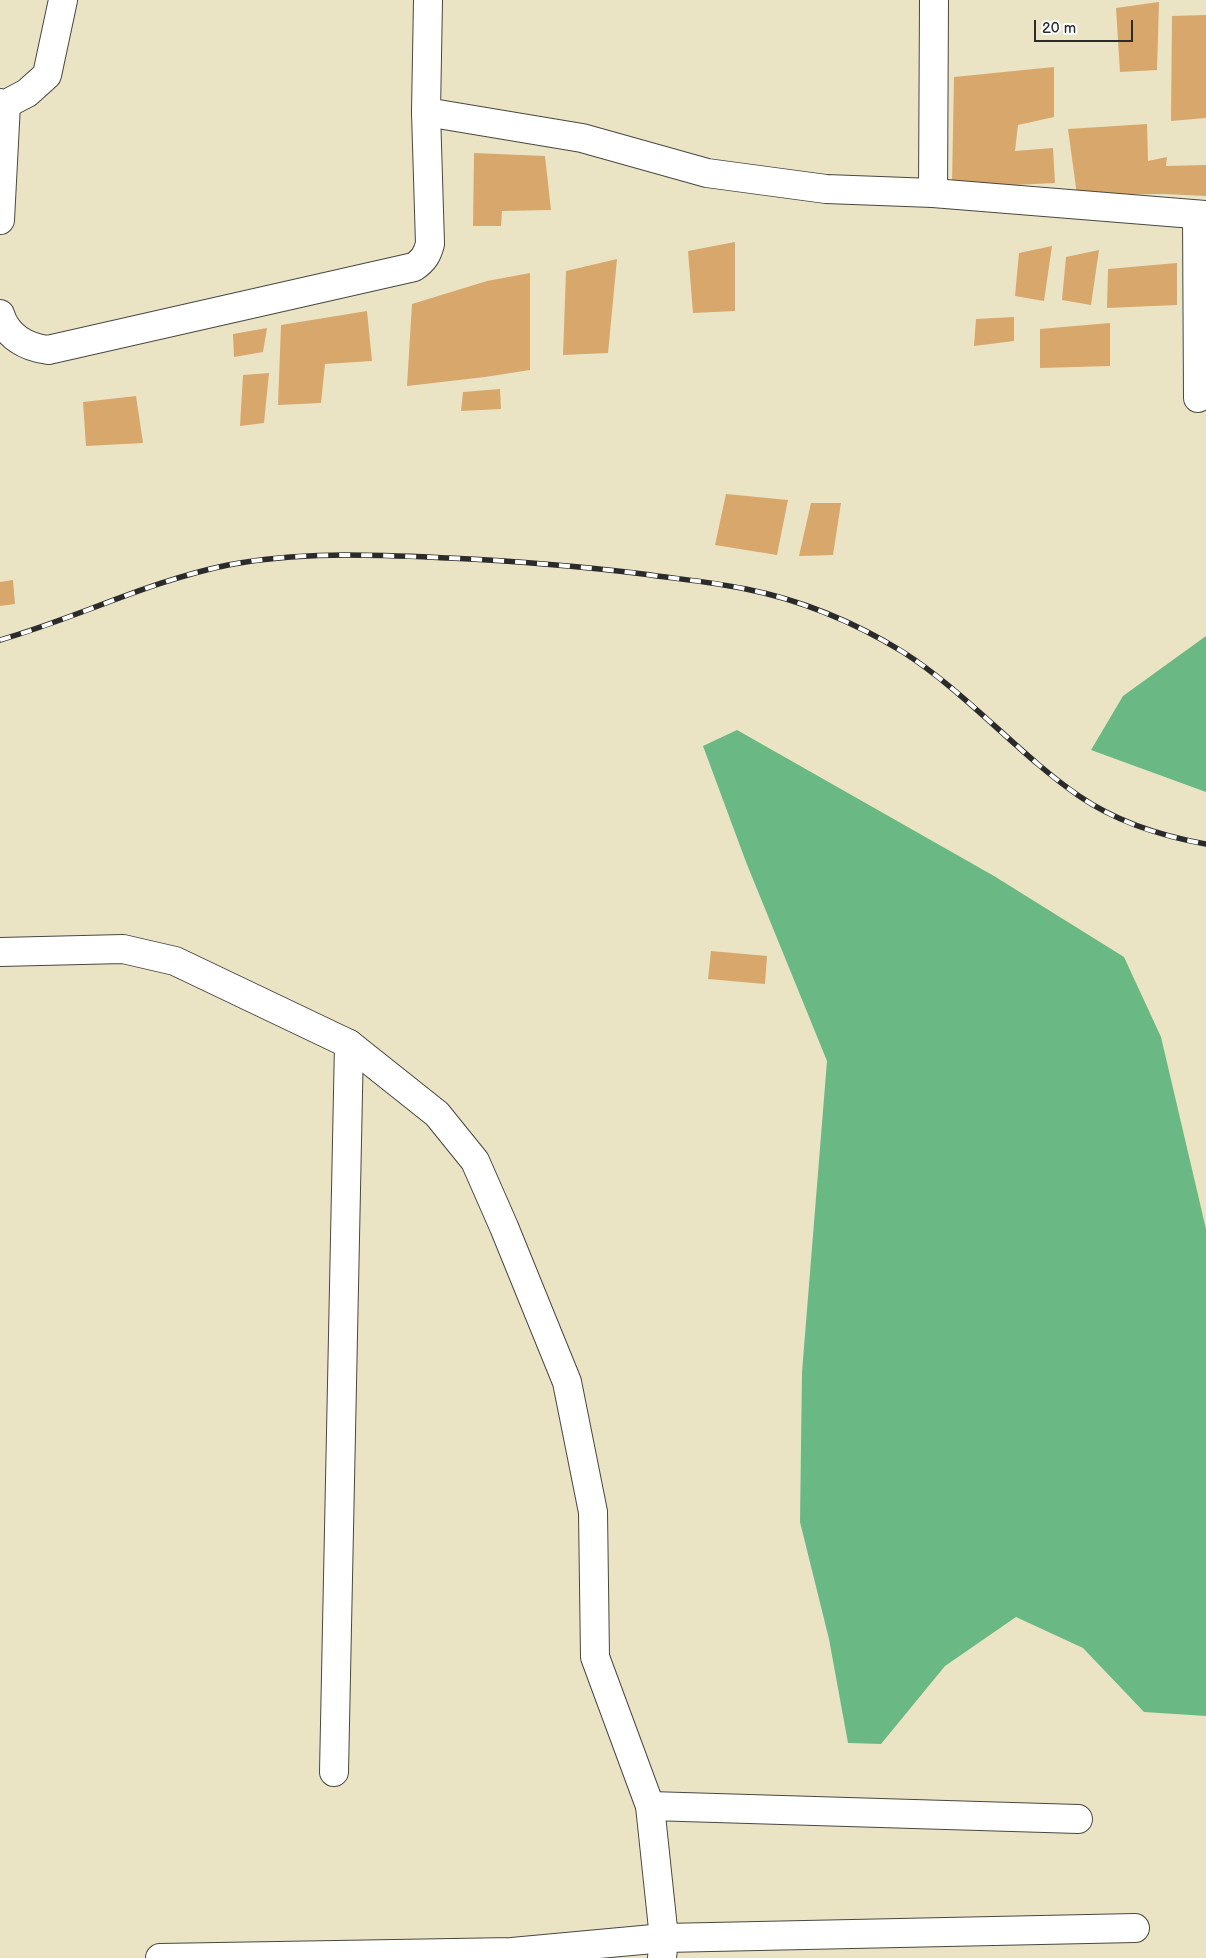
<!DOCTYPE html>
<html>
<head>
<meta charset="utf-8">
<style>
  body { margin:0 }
  #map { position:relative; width:1206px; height:1958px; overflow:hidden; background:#eae4c5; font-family:"Balsamiq Sans",sans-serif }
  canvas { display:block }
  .scale { position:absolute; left:1034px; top:20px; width:99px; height:22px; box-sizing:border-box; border:2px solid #2b2b2b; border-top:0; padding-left:6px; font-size:15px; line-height:18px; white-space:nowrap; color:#2b2b2b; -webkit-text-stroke:4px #fff; paint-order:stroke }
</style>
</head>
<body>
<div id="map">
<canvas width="1206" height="1958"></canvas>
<div class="scale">20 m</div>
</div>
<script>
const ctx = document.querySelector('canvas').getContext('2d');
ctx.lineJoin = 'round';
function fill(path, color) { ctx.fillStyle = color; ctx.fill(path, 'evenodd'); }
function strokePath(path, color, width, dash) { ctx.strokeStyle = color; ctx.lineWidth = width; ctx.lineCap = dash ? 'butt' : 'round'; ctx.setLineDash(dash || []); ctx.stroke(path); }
fill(new Path2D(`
  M1206,636V792L1091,750L1123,696Z
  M737,730L994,876L1124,957L1161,1037L1206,1229V1716L1144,1712L1083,1648L1016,1617L945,1666L881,1744L848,1743L829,1639L800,1522L802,1372L827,1061L746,862L703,746Z`), '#6ab883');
fill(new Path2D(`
  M1159,2L1157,70L1120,72L1116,8Z
  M1206,15V118L1171,121L1172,16Z
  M1054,67V117L1018,125L1015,151L1053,148L1055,183L1014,185L952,183L954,77Z
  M1147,124L1148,161L1167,157L1166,166L1206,165V196L1164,194L1077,195L1068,129Z
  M474,153L545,156L551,210L502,211L501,226H473Z
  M735,242V311L693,313L688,251Z
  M1052,246L1044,301L1015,296L1019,253Z
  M1099,250L1091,305L1062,300L1066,257Z
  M617,259L608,353L563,355L566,271Z
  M1177,263V305L1107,308L1108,269Z
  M530,273V370L485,377L407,386L412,304L487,281Z
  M367,311L372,361L325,364L321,403L278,405L281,325Z
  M1014,317V341L974,346L976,319Z
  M1110,323V366L1040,368V329Z
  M267,328L263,352L234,357L233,334Z
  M269,373L264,423L240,426L243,375Z
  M500,389L501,409L461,411L463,392Z
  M136,396L143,443L86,446L83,402Z
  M726,494L788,500L777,555L715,545Z
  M811,503H841L833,555L799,556Z
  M13,580L15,604L0,606V582Z
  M711,951L767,956L765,984L708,979Z`), '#d8a76c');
const street = new Path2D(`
  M933,193L934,0
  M1197,215L1198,398
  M0,220L6,104
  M0,314C7,337 26,347 48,350L414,267C424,260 427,255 430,244L426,112
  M334,1772L349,1044
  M650,1806L1078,1819
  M160,1958L512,1952L664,1938L1135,1928`);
const secondary = new Path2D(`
  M428,0L426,112L582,138L707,173L826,189L933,193L1206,215
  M0,103L6,104L27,93L47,75L63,0
  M0,952L123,949L175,961L349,1044L437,1114L475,1161L504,1227L567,1382L593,1512L595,1657L650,1806L664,1938L662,1958`);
strokePath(street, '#484742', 30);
strokePath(secondary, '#484742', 30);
strokePath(street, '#fff', 28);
strokePath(secondary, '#fff', 28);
const rail = new Path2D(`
  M0,640C77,618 149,581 228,565C301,551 375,555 449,558C514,561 579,566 643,574C678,579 712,582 746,589C801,600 856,623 903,652C967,693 1017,753 1079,796C1117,822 1161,836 1206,844`);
strokePath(rail, '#2b2b2b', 5.5);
strokePath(rail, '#fff', 4, [11]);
</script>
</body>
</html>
